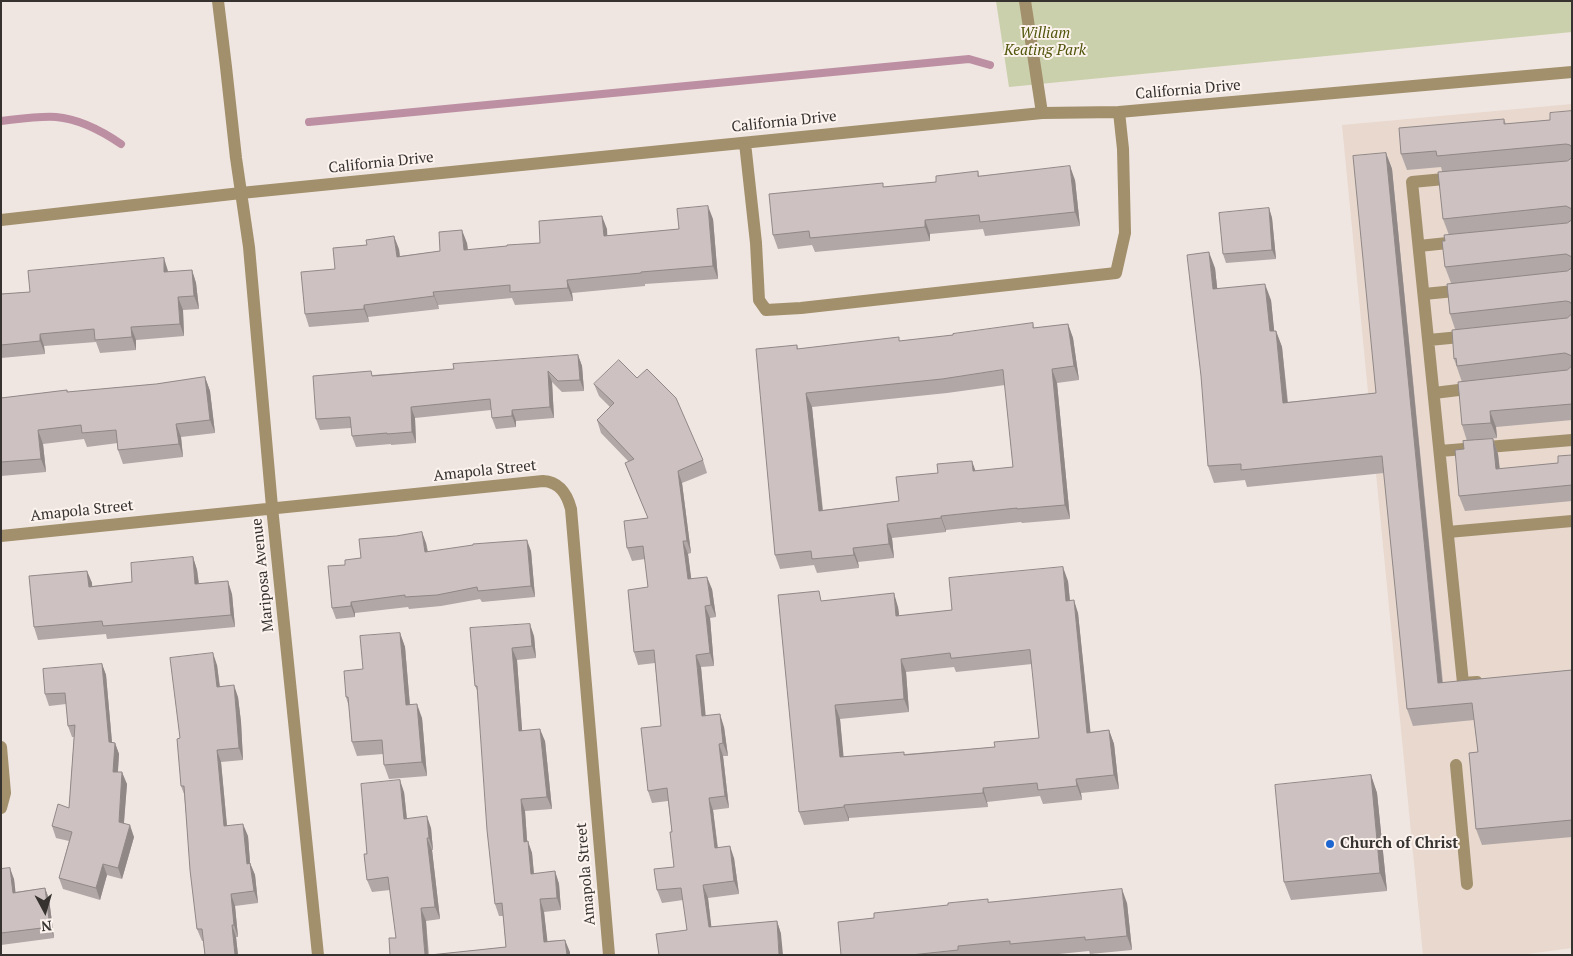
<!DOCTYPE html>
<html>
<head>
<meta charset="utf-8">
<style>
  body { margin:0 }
  #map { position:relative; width:1573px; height:956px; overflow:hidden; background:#efe6e1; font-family:"PT Serif",serif }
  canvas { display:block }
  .frame { position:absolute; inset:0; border:2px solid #353230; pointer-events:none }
  .north { position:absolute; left:20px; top:886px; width:50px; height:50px; -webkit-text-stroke:4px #fcf3ee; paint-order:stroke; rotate:174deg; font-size:14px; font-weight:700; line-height:20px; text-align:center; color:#353230 }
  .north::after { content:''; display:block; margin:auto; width:18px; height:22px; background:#353230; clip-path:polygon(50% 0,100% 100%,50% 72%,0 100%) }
</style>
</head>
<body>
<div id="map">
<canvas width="1573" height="956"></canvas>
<div class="frame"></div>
<div class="north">N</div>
</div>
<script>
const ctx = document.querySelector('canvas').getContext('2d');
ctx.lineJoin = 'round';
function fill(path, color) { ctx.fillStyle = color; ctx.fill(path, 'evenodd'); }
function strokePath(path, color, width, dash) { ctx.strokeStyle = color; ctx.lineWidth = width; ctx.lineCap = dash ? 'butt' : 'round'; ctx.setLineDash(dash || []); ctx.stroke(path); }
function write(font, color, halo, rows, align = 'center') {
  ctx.font = font + ' "PT Serif",serif'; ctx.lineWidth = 4; ctx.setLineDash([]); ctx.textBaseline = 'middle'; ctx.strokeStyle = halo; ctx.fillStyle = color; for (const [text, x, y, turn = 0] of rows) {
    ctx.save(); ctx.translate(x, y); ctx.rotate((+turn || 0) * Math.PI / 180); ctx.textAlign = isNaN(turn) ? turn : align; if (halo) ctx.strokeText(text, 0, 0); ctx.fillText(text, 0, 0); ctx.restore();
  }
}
fill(new Path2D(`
  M1572,104V948L1520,955H1423L1342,125Z`), '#e8d8ce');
fill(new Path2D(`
  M996,1H1572V32L1009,87Z`), '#cad0ab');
strokePath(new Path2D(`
  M1,121C19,119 38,116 56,117C80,119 102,131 121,144
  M309,122L969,59L990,65`), '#bd8fa3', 8);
strokePath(new Path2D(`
  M218,1L226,67L236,158L249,247L272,507L318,955
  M1025,1L1042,113
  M745,143L756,243L759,300L766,310L801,308L1116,273L1125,233L1123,149L1119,112
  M1455,178L1412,182L1463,683L1477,682
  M1,220L241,193L1042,113L1119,112L1572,72
  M1419,246L1457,242
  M1424,294L1465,290
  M1429,340L1470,336
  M1434,393L1475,388
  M1440,451L1572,440
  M1448,532L1572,521
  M1,536L543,481C560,482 567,494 571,509L609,955
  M1,747L5,793L1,808
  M1456,765L1467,884`), '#a28f6b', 12);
fill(new Path2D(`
  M1572,111V420L1496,427L1497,438L1467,441L1462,425V382L1454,359L1455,329L1450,314L1451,283L1445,267V241L1449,235L1443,219L1442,171L1441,167L1407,170L1401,154L1504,119L1506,124L1550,120Z
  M1386,153L1392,169L1443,683L1572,670V837L1482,845L1476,829L1478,752L1474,720L1413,726L1407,709L1384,473L1247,487L1245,480L1214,483L1208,466L1215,268L1217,288L1271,300L1274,331H1276L1282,347L1288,402L1376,393Z
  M978,171L979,176L1075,180L1080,226L985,236L983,229L930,234V241L815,252L812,245L778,249L773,235L885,187L936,182Z
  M1269,208L1272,218L1276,259L1226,263L1223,254Z
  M713,219L718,279L645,284V286L572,293L573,301L515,305L512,298L438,305L439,309L368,317L369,322L309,327L305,314L335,269L399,249L400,256L440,251L467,243L468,250L540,243L607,229V236L679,229Z
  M192,270L196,283L199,309L183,310L184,336L136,340V350L100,353L96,342L44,346L45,354L1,358V294L30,292L168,271V272Z
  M1033,323L1034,328L1068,324L1073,338L1079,380L1057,383L1070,519L1022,523L1021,522L946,530V532L892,538L894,558L858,562L859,568L817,573L814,565L780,569L775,555L797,345L798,349L900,341L953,335ZM1005,385L1013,467L976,471L899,501L823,510L812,407L947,393Z
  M578,355L582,366L584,391L562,392L552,382L554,418L516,421V427L496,429L492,418L491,410L415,418L416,443L391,445V444L356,447L352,436L351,428L320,430L316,419L373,375L454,369Z
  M205,377L210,391L215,433L181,437L183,457L123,464L118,450V443L87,447L84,439L43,444L46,472L1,476V398L67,390L68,392L156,384Z
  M594,384L703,460L707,473L682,483L691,553L688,554L691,579L712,589L716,617L710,618L714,666L701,667L705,716L724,727L728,756H723L729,808L713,810L718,848L734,858L739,894L708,898L711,927L777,921L781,934L687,930L683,900L662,903L657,890L674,867L672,832L668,801L652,803L648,791L661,726L655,663L638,665L634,652L648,587L645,559L632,561L627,548L648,518L625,463L629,462L601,433L597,420L610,407L599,396Z
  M1493,439L1498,454L1500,469L1558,463L1572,455V501L1465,511L1459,496L1464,449Z
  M426,543L428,551H531L535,597L482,602L480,599L441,606L409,609L408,607L355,613V617L336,619L332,608L345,565L361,558Z
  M193,557L197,570L199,583L232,594L235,627L107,639L106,634L38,640L34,627L87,571L92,583V586L132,582Z
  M1068,581L1070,600L1078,613L1090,732L1109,730L1114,744L1119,789L1081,793L1082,800L1043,804L1040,796L987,802L988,807L849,818V821L804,825L799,812L823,601L898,607L899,616L952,610ZM1032,664L1039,738L995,747L905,754L843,757L840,719L909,712L906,672L954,667L956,672Z
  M470,628L534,636L536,658L517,660L522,730L545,741L552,809L525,811L527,841L532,853L534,874L555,871L559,884L561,910L544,912L547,941L565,940L570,955H430L506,947L503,916H499L495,904L478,692L475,686Z
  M400,633L405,647L410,705L422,718L427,776L389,779L384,765L383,754L357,756L352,742L349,707L346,697L363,669Z
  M102,664L106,675L112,742L115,743L119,754L118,772L127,784L124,823L134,837L122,879L107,875L100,900L63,889L59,878L69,841L56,838L52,826L69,808L74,737H72L68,726L66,704L49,706L45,694Z
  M217,665L220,686L238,697L241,722L243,760L221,762L227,825L248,836L250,863L255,875L258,903L235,906L238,937H236L238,955H205L203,941H202L197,929L184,794L181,786L180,738Z
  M1371,775L1377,793L1387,891L1291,900L1284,882Z
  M404,792L407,818L431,828L433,850H432L440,919L426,921L429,955L390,890L372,892L367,880V854Z
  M1,869L14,879L15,892L45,888L49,899L54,938L1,945Z
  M989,902L1127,903L1132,950L1090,954L1089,951L1049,955H841L874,918Z`), '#b0a7a6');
fill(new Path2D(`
  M1386,153L1392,169L1444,700L1438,683Z
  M1070,166L1075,180L1080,226L1075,212Z
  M708,206L713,219L718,279L713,266Z
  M1269,208L1272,218L1276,259L1272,250Z
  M602,216L607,229L608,249L604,236Z
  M925,220L930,234V241L925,227Z
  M462,230L467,243L469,263L464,250Z
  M394,236L399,249L401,270L397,257Z
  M1209,252L1215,268L1219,305L1213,289Z
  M164,258L168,271L169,285L164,272Z
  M192,270L196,283L199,309L194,296Z
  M567,280L572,293L573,301L568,288Z
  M1265,284L1271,300L1276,348L1270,331Z
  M433,292L438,305L439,309L434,296Z
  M178,297L183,310L184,336L180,324Z
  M364,305L368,317L369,322L364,309Z
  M1068,324L1073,338L1079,380L1074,366Z
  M131,327L136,340V350L132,337Z
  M1276,331L1282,347L1289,419L1283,403Z
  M40,334L44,346L45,354L40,341Z
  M578,355L582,366L584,391L580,380Z
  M1052,369L1057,383L1070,519L1065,505Z
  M548,371L552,382L554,418L550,407Z
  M205,377L210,391L215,433L210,420Z
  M806,393L812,407L824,525L819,511Z
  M411,407L415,418L416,443L412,432Z
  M512,410L516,421V427L512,416Z
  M1490,411L1496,427L1497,438L1491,423Z
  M176,424L181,437L183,457L179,444Z
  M38,430L43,444L46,472L41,459Z
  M1493,439L1498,454L1501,485L1496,469Z
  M972,461L977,475L973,471Z
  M678,471L682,483L691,553L687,541Z
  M941,516L946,530V532L941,518Z
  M887,524L892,538L894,558L889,544Z
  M422,532L426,543L429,563L425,552Z
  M527,540L531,551L535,597L531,586Z
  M683,541L688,554L693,592L688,579Z
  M853,548L858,562L859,568L854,555Z
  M193,557L197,570L200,596L195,584Z
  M1063,567L1068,581L1071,614L1066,601Z
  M87,571L92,583L93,599L89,587Z
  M707,577L712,589L716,617L711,605Z
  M228,581L232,594L235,627L231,615Z
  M894,593L898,607L901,629L896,616Z
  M1074,600L1078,613L1092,746L1087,733Z
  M351,602L355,613V617L351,606Z
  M705,606L710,618L714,666L710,653Z
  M530,624L534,636L536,658L532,646Z
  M400,633L405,647L411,719L406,705Z
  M512,648L517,660L523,743L519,731Z
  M213,653L217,665L221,699L217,687Z
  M696,655L701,667L707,729L702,716Z
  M901,659L906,672L909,712L904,699Z
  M102,664L106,675L113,754L109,742Z
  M234,685L238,697L241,722L243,760L239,748Z
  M417,704L422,718L427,776L422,762Z
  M835,705L840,719L845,771L840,757Z
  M720,714L724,727L728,756L723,743Z
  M540,729L545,741L552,809L547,797Z
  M1109,730L1114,744L1119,789L1114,775Z
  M115,743L119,754L117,783L113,772Z
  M719,744L723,756L729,808L725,796Z
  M217,750L221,762L228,838L224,826Z
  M122,772L127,784L123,833L119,822Z
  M1371,775L1377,793L1387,891L1380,873Z
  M1076,779L1081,793L1082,800L1077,786Z
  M400,780L404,792L408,831L404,819Z
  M983,788L987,802L988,807L983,793Z
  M709,798L713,810L719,860L715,848Z
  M521,799L525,811L528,854L524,842Z
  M844,805L849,818V821L844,807Z
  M427,816L431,828L433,850L429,838Z
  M243,824L248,836L251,876L247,864Z
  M130,825L134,837L122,879L118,868Z
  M427,838L432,850L440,919L435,907Z
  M528,841L532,853L535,886L531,874Z
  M730,846L734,858L739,894L734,881Z
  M250,863L255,875L258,903L254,891Z
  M103,864L107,875L100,900L96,888Z
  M10,868L14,879L17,904L13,893Z
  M555,871L559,884L561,910L557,898Z
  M703,885L708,898L713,940L709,927Z
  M45,888L49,899L54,938L50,927Z
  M1122,889L1127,903L1132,950L1127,936Z
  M231,894L235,906L238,937L234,925Z
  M540,899L544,912L549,954L544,942Z
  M421,908L426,921L428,955H425Z
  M777,921L781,934L783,955H779Z
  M232,925L236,937L238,955H235Z
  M565,940L570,952V955H567Z`), '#908887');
const building = new Path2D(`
  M1572,111V148L1570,145L1566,144L1437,156L1436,151L1401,154L1399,128L1504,119V124L1550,120V113Z
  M1386,153L1438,683L1572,670V820L1476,829L1469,753L1478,752L1472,703L1407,709L1382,456L1241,470V464L1208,466L1201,376L1187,255L1209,252L1213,289L1265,284L1270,331H1276L1283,403L1376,393L1353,156Z
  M1572,158V209L1566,206L1443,219L1438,172L1567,161Z
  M1070,166L1075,212L980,222L979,215L925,220V227L810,238L809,231L773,235L769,194L883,183V187L936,182V176L978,171V176Z
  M708,206L713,266L641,272V273L567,280L568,288L510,292V285L433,292L434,296L364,305V309L305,314L301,272L335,269L333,248L367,245L366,240L394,236L397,257L440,251L439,232L462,230L464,250L507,246V245L540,243L539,221L602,216L604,236L679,229L677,209Z
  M1269,208L1272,250L1223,254L1219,213Z
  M1572,220V257L1566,254L1445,267L1442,241H1445L1444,235L1567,223Z
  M164,258V272L192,270L194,296L178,297L180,324L131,327L132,337L95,340L94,329L40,334V341L1,345V294L30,292L28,271Z
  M1572,268V305L1570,302L1566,301L1450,314L1447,284L1567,271Z
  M1572,314V356L1565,353L1457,366L1456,358L1454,359L1452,330L1567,318Z
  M1033,323V328L1068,324L1074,366L1052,369L1065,505L1017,509V508L941,516V518L887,524L889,544L853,548L854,555L812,559L811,551L775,555L756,349L797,345V349L899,337V341L953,335V334ZM1003,370L1013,467L973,471L972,461L937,464L938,473L896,477L899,501L819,511L806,393L942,379Z
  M578,355L580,380L558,381L548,371L550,407L512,410V416L492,418L490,399L411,407L412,432L387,434V433L352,436L350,417L316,419L313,376L371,371L372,376L454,369L453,364Z
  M619,360L637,378L647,369L676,398L703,460L678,471L687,541H683L688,579L707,577L711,605L705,606L710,653L696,655L702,716L720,714L723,743L719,744L725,796L709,798L715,848L730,846L734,881L703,885L709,927L777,921L779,955H659L656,934L687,930L681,888L657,890L654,869L674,867L670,832H672L667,788L648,791L641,728L661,726L654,650L634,652L628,590L648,587L643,546L627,548L624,521L648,518L625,463L634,459L597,420L614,403L594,384Z
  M1572,366V404L1490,411L1491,423L1462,425L1458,382L1567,370Z
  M205,377L210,420L176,424L179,444L118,450L116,430L82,433L81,425L38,430L41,459L1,462V398L67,390V392L156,384Z
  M1493,439L1496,469L1558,463V456L1572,455V485L1459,496L1455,450L1464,449L1463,441Z
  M422,532L425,552L473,545V544L527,540L531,586L478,591L477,587L437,595L405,597V595L351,602V606L332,608L328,566L345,565V560L361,558L359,539L396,536Z
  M193,557L195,584L228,581L231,615L103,626L102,621L34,627L29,576L87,571L89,587L132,582L131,563Z
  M1063,567L1066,601L1074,600L1087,733L1109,730L1114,775L1076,779L1077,786L1038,790L1037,783L983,788V793L844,805V807L799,812L778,595L819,591L821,601L894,593L896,616L952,610L949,578ZM1030,650L1039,738L994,742L995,747L904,755V752L840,757L835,705L904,699L901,659L950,653L951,658Z
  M530,624L532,646L512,648L519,731L540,729L547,797L521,799L524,842L528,841L531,874L555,871L557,898L540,899L544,942L565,940L567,955H430L506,947L502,903L495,904L487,830L477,686H475L470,628Z
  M400,633L406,705L417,704L422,762L384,765L382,740L352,742L348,697H346L344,671L363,669L360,636Z
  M213,653L217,687L234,685L236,709L239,748L217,750L224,826L243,824L247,864L250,863L254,891L231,894L234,925H232L235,955H205L202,929H197L190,870L184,786H181L177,739L180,738L170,658Z
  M102,664L109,742L115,743L113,772H122L119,822L130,825L118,868L103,864L96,888L59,878L72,832L52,826L58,804L69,808L75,725L68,726L65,693L45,694L43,669Z
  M1371,775L1380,873L1284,882L1275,785Z
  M400,780L404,819L427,816L429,838H427L435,907L421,908L425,955H390L389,938H396L388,877L367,880L364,854H367L361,784Z
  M10,868L13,893L45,888L50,927L1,933V869Z
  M1122,889L1127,936L1085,940V937L1010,944V941L958,946V950L911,955H841L838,922L874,918V913L948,905V903L988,899V902Z`);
fill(building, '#cdc2c1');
strokePath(building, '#908887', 1);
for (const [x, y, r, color] of [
  [1330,844,5,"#1d65d0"]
]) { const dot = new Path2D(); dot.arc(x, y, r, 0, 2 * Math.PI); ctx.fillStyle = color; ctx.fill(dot); strokePath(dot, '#fcf3ee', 2); }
write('italic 15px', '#50560b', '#fcf3ee', [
  ["William",1045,34],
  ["Keating Park",1045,51]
]);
write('15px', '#353230', '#fcf3ee', [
  ["California Drive",1188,90,-5],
  ["California Drive",784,122,-6],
  ["California Drive",381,163,-6],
  ["Amapola Street",485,471,-6],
  ["Amapola Street",82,511,-6],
  ["Mariposa Avenue",263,575,-96],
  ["Amapola Street",586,874,-95]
]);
write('bold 15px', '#353230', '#fcf3ee', [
  ["Church of Christ",1340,844]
], 'left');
</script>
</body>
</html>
